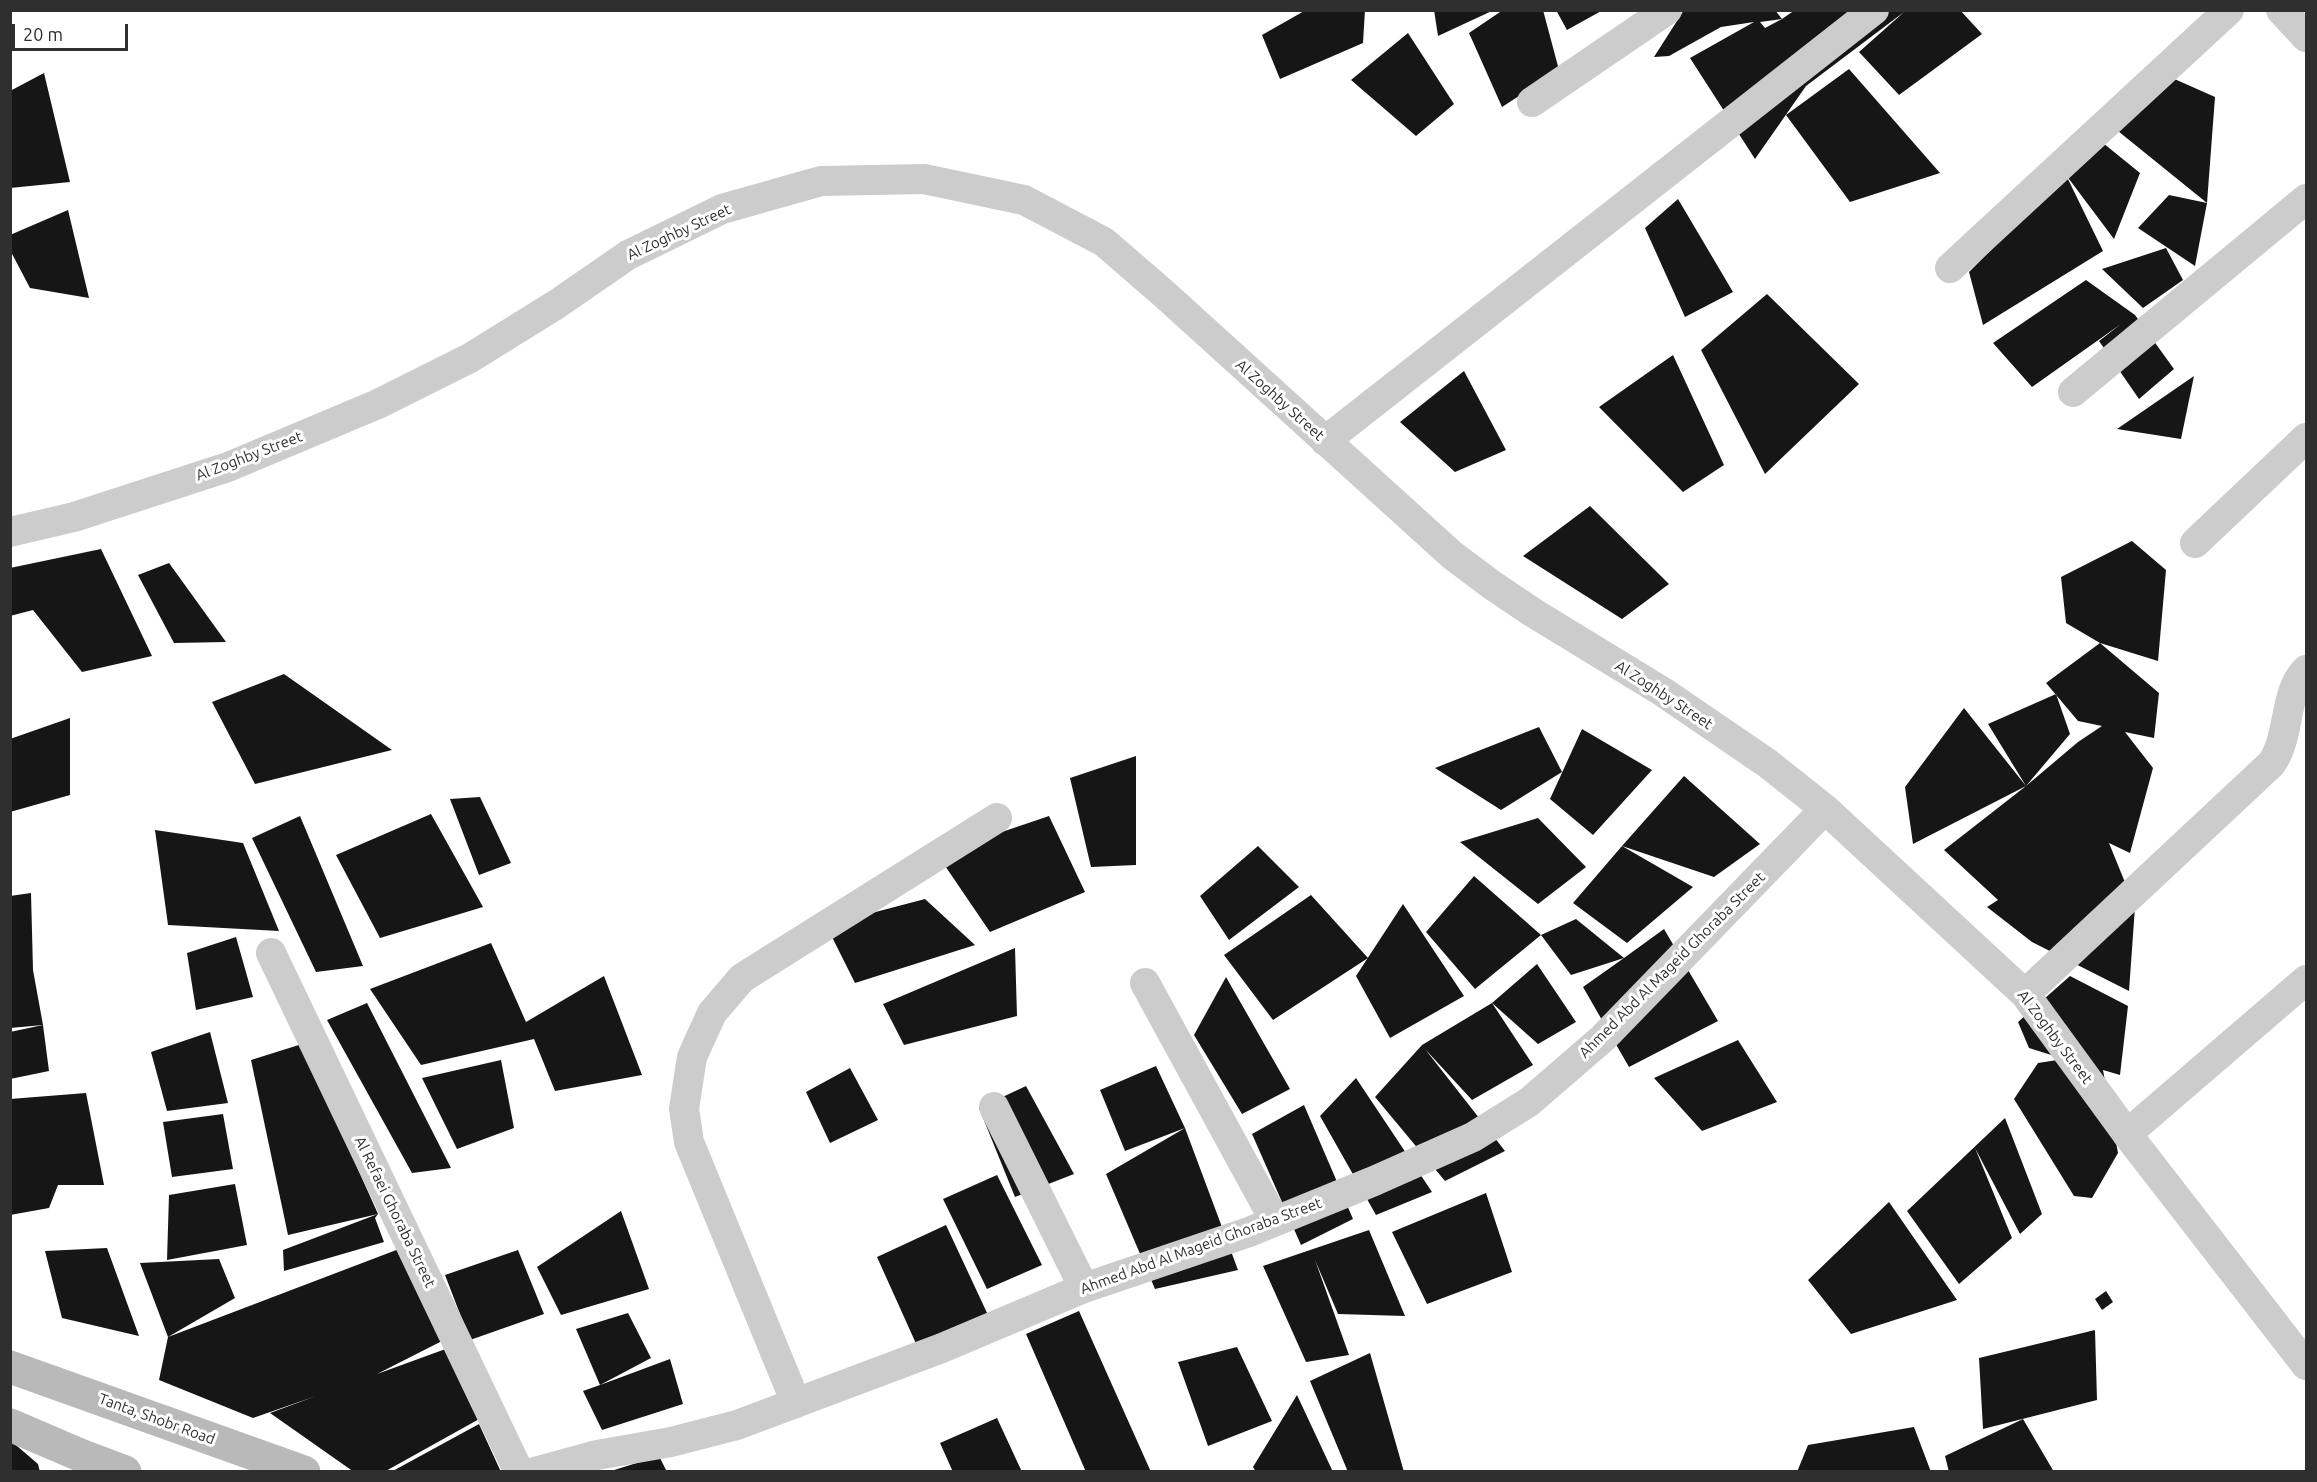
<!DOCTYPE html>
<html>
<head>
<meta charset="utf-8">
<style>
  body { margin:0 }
  #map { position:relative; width:2317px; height:1482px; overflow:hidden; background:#fff; font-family:Ubuntu,sans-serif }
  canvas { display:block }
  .frame { position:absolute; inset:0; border:12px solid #2f2f2f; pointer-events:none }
  .scale { position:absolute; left:12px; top:24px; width:116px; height:27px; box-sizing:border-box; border:3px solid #2f2f2f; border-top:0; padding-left:8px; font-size:18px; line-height:21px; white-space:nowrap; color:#2f2f2f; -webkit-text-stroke:4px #fff; paint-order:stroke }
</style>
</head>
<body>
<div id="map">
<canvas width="2317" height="1482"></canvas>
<div class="frame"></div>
<div class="scale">20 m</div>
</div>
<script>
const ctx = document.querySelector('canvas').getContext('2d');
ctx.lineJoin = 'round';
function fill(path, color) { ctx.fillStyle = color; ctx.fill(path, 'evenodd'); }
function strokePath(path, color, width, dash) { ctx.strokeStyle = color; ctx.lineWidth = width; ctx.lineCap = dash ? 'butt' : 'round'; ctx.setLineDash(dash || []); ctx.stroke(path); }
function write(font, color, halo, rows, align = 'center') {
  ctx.font = font + ' Ubuntu,sans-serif'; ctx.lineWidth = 6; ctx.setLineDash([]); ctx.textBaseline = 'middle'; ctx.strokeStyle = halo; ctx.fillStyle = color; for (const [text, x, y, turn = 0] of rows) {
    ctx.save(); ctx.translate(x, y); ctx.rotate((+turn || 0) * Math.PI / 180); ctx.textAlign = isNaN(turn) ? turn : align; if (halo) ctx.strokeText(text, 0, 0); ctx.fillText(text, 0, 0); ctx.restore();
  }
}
fill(new Path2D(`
  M1306,10H1365L1363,43L1280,79L1262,35Z
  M1434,10H1494L1438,36Z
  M1503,10H1543L1559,70L1502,107L1469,33Z
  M1556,10H1603L1567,30Z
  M1684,10H1775L1782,19L1760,22L1765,28L1782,19L1795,10H1960L1982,34L1899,95L1859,52L1904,12L1806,86L1755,159L1690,58L1754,22L1721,27L1669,56L1654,57Z
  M1408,33L1454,104L1416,136L1351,80Z
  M1849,69L1940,173L1850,202L1786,115Z
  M44,73L70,182L10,188V91Z
  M2170,77L2215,97L2207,203L2118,131Z
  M2103,143L2140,173L2114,239L2066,175Z
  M2066,175L2103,251L1983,325L1969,272Z
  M2169,195L2207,203L2195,266L2138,228Z
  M1678,199L1733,292L1685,317L1645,228Z
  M68,210L89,298L30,288L10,250V235Z
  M2166,248L2183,280L2143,308L2102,269Z
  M2086,280L2135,315L2174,369L2139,399L2099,341L2121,324L2032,387L1993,343Z
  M1767,294L1859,384L1765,474L1701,350Z
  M1673,355L1724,465L1683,492L1599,407Z
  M1464,371L1506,450L1455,472L1400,422Z
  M2194,376L2181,439L2117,429Z
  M1590,506L1669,584L1622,619L1523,556Z
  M2132,541L2166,570L2158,661L2100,643L2066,623L2061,577Z
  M101,549L152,656L82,672L33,610L10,616V568Z
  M169,563L226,642L174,643L138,575Z
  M2100,643L2159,693L2154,738L2125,732L2153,768L2130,853L2109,843L2135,907L2129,991L2032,942L1987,907L1998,900L1944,850L2026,786L1913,844L1905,787L1964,708L2026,786L1988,724L2056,694L2070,734L2026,786L2078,742L2102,726L2078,721L2046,683Z
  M284,674L392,750L255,784L212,702Z
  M70,718V795L10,812V739Z
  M1539,727L1562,772L1501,810L1435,768Z
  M1582,729L1652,770L1593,835L1550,799Z
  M1136,756V865L1091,867L1070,778Z
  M1684,776L1760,844L1714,877L1622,846Z
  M480,797L511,863L479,875L450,799Z
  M431,814L483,907L380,938L336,855Z
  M300,816L363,966L316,972L252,838Z
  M1049,816L1085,892L990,932L937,854Z
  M1538,818L1586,867L1538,904L1460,842Z
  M155,830L243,843L279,931L168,925Z
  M1258,846L1299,887L1229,940L1200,896Z
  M1622,846L1693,887L1627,943L1573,903Z
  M1474,876L1541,935L1475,989L1426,932Z
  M31,893L33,970L43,1025L49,1071L10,1079V1032L43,1025L10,1028V896Z
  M1311,895L1368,958L1273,1020L1224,955Z
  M925,899L975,945L855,983L826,925Z
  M1403,904L1464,996L1390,1038L1356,976Z
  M1576,919L1624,958L1664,929L1718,1021L1629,1067L1583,987L1624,958L1571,975L1541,935Z
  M236,937L253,997L196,1010L187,953Z
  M491,943L526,1022L604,976L642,1075L555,1091L534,1039L421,1065L370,989Z
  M1015,948L1017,1016L904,1045L883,1004Z
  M1537,964L1576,1022L1538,1044L1492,1003L1533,1065L1472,1100L1425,1049L1505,1151L1445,1181L1375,1097L1422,1045L1492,1003Z
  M2070,976L2128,1006L2120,1075L2103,1070L2118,1153L2092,1198L2074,1196L2014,1099L2038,1063L2064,1059L2029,1048L2018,1022Z
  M1226,977L1290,1089L1242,1114L1194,1035Z
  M367,1003L451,1168L412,1173L327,1020Z
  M210,1032L228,1103L167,1111L151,1052Z
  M1738,1040L1777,1102L1702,1131L1654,1078Z
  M302,1044L378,1214L288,1235L251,1060Z
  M501,1060L514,1128L457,1149L422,1078Z
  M1156,1066L1185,1128L1125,1151L1100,1090Z
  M850,1068L878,1120L830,1143L806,1092Z
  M1356,1078L1432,1192L1376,1215L1320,1116Z
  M1026,1086L1074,1174L1015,1197L979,1108Z
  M86,1093L104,1185H58L49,1208L10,1215V1099Z
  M1304,1105L1353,1219L1301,1245L1252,1134Z
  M223,1114L233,1169L172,1177L163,1122Z
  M2005,1118L2042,1214L2020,1234L1975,1148L2012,1238L1959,1284L1907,1211Z
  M1185,1128L1238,1270L1155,1289L1106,1174Z
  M997,1175L1042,1265L987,1289L943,1199Z
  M235,1184L247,1245L167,1260L169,1195Z
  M1486,1193L1512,1272L1427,1304L1392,1232Z
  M1889,1202L1957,1300L1851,1334L1808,1280Z
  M621,1211L649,1289L561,1315L537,1267Z
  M378,1214L375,1218L384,1242L284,1271L283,1250Z
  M946,1225L988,1315L918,1348L877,1257Z
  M1369,1230L1405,1316L1338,1314L1315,1260L1349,1355L1306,1362L1263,1266Z
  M107,1248L139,1336L62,1318L45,1251Z
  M399,1249L446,1339L377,1374L451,1347L481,1418L384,1472H354L270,1413L316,1396L253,1418L159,1380L168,1337L140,1263L219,1259L235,1298L168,1337Z
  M518,1250L544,1314L470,1340L445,1275Z
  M2106,1291L2113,1302L2102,1310L2095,1299Z
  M1079,1311L1151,1472H1086L1026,1334Z
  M628,1313L651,1358L600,1385L670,1359L683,1404L602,1430L583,1391L600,1385L576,1329Z
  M2095,1330L2097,1400L1983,1429L1979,1358Z
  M1237,1347L1272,1421L1208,1446L1178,1362Z
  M1370,1353L1404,1472H1348L1310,1381Z
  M1297,1395L1333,1472H1256L1253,1467Z
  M997,1418L1022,1472H953L940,1443Z
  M2023,1419L2054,1472H1949L1945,1456Z
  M479,1424L501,1472H391Z
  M1914,1427L1931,1472H1797L1808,1445Z
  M10,1440L38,1464L40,1472H10Z
  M659,1456L667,1472H611V1471Z`), '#161616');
strokePath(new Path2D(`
  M2281,10L2306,37
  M1532,102L1667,10
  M1950,268L2229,10
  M2073,392L2306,199
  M1325,441L1874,10
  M10,532L74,517L228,467L378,404L470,358L557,304L628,255L722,209L821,181L924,179L1024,200L1104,242L1163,293L1452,555L1492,585L1532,612L1663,692L1767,763L1825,809L2025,994L2127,1134L2306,1365
  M2195,543L2306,438
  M271,953L519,1472
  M1145,983L1275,1221
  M2025,994L2271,764C2291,737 2283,693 2306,670
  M994,1107L1084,1288
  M2127,1134L2306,980
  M796,1403L689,1142L684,1109L692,1057L712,1013L742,978L997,818
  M535,1472L597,1455L671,1442L737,1425L942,1348L1084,1288L1249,1232L1374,1181L1473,1137L1529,1102L1603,1038L1825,809`), '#ccc', 30);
strokePath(new Path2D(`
  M10,1367L304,1472
  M10,1425L80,1455L125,1472`), '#b9b9b9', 33);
write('15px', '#2f2f2f', '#fff', [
  ["Al Zoghby Street",679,232,-25],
  ["Al Zoghby Street",1280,400,42],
  ["Al Zoghby Street",249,456,-21],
  ["Al Zoghby Street",1664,695,33],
  ["Ahmed Abd Al Mageid Ghoraba Street",1672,965,-45],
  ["Al Zoghby Street",2055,1037,53],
  ["Al Refaei Ghoraba Street",395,1212,64],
  ["Ahmed Abd Al Mageid Ghoraba Street",1201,1246,-20],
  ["Tanta, Shobr Road",157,1419,20]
]);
</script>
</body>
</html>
